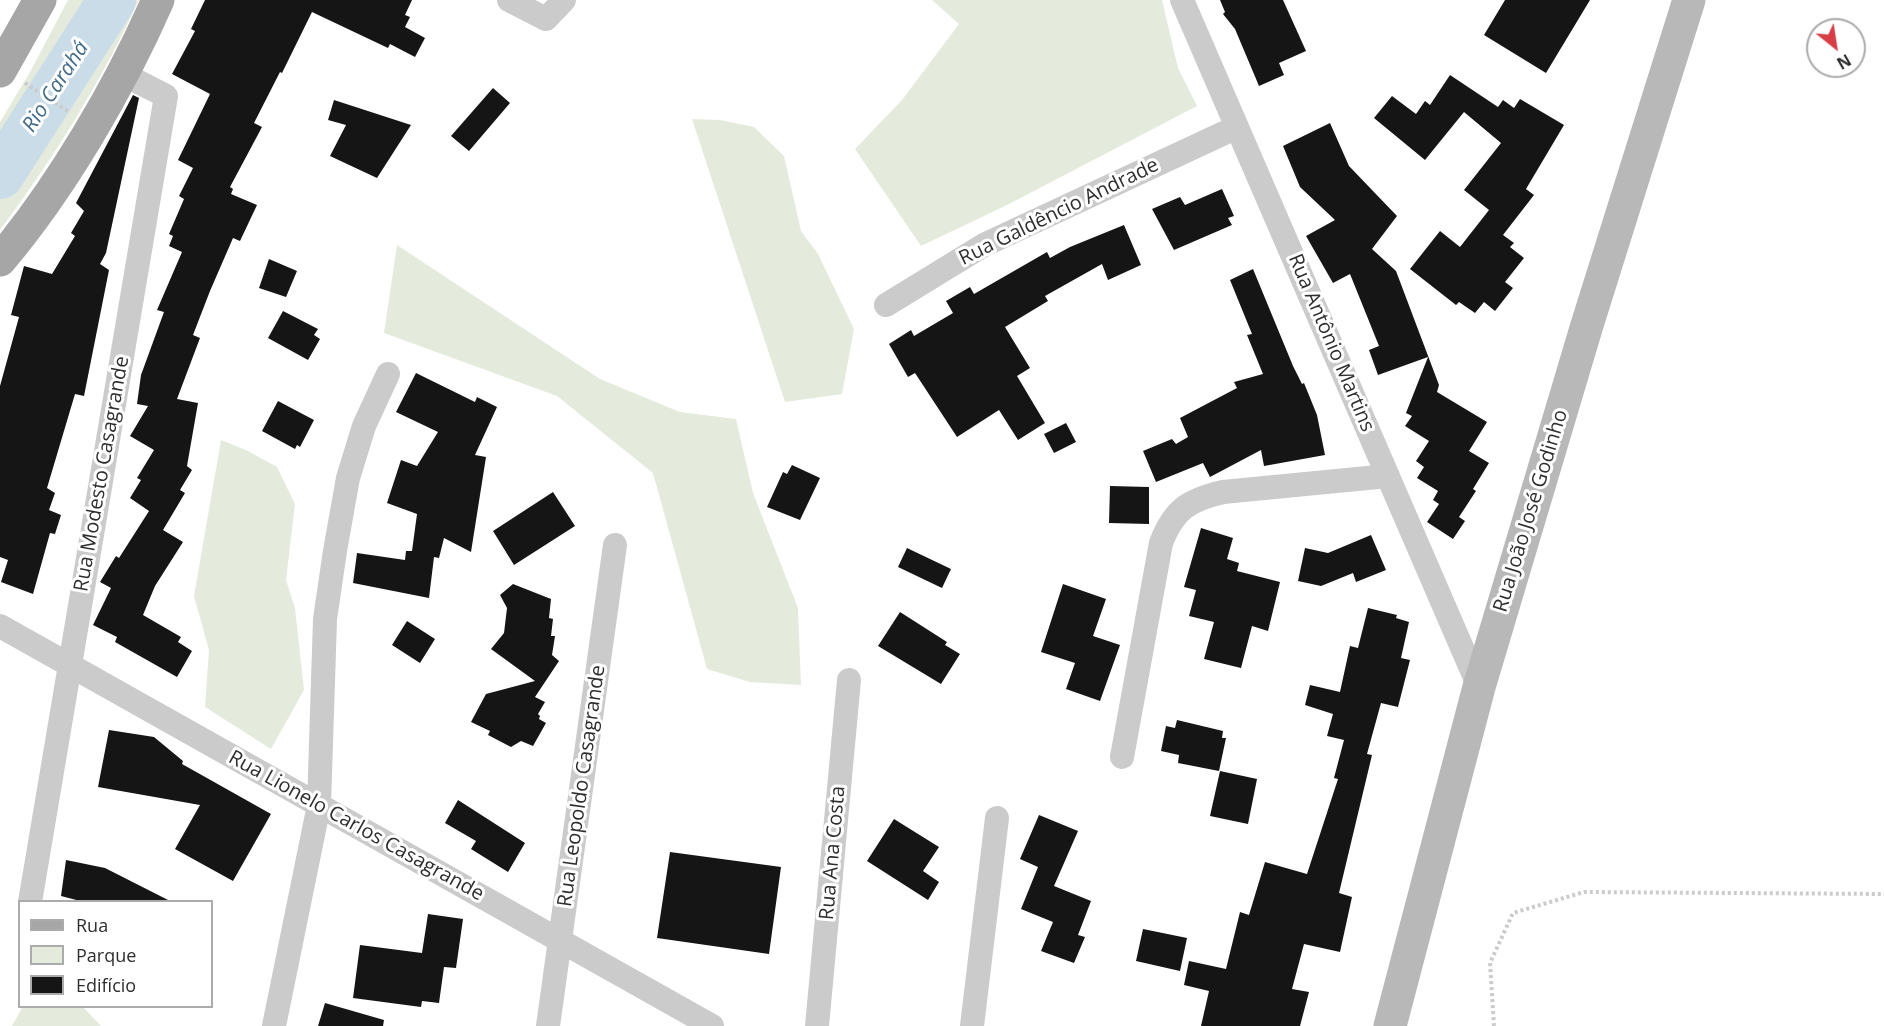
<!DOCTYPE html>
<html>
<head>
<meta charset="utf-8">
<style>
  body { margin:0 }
  #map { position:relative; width:1884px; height:1026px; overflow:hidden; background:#fff; font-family:"Open Sans",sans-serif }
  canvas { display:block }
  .legend { position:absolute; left:18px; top:900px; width:195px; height:108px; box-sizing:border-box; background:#fff; border:2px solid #ababab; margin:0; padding:8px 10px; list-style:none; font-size:18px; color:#2e2e2e }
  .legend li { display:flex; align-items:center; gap:12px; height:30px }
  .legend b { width:30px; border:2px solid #ababab }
  .north { position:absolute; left:1806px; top:18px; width:60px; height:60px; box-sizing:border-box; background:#fff; border:2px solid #ababab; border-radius:50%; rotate:150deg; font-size:16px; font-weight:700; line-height:24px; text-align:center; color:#2e2e2e }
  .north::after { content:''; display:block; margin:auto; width:21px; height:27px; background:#d73e45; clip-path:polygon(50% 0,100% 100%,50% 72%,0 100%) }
</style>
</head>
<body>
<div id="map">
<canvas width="1884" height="1026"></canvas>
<ul class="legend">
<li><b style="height:8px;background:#a6a6a6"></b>Rua</li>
<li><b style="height:16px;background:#e4ebdd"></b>Parque</li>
<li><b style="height:16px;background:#151515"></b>Edifício</li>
</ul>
<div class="north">N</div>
</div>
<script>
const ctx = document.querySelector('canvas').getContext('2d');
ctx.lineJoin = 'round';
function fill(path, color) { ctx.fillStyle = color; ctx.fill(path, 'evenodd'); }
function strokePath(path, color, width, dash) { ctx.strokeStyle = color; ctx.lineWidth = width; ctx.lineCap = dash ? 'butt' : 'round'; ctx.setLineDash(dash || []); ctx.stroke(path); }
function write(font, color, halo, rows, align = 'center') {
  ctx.font = font + ' "Open Sans",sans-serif'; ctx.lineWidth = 6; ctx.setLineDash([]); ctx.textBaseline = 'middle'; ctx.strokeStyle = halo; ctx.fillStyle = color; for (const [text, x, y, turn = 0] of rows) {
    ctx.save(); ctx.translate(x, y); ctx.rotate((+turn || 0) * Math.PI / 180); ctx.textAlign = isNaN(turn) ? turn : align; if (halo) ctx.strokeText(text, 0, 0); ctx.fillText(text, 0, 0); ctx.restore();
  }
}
fill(new Path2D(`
  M68,0H139C101,82 54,158 0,230V122L30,72Z
  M932,0H1162L1178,68L1197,106L1007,205L921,246L855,149L902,100L959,24Z
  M692,119L720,120L754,127L784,156L801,231L818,254L854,329L842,394L785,402Z
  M397,245L600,379L680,412L736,419L753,493L798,608L801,685L750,682L707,669L653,473L557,396L384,333Z
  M221,440L246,450L277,467L295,504L286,580L295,608L304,690L271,749L205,707L209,650L194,596Z
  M23,1006L83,1007L101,1026H12Z`), '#e4ebdd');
strokePath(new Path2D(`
  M0,175L112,0`), '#cbdce9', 48);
fill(new Path2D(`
  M205,0H412L405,15L410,17L405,27L425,38L415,57L390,44L388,48L312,12L282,73L280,72L254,123L262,127L230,187L233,189L231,194L257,205L240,241L233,238L210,291L193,335L200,338L177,399L198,403L187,466L192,470L180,490L185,493L163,530L183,542L155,586L143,615L181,637L178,642L192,651L177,677L115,642L117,637L93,625L111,588L100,582L116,556L119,558L149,511L130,498L141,480L137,478L154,450L130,436L148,406L137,404L141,375L164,312L157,310L182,252L169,246L173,236L169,234L184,199L179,196L193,168L178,160L210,94L172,74L195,31L191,29Z
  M1220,0H1283L1306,51L1279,63L1284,75L1259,86L1235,29L1223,14L1225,12Z
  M1505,0H1590L1546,73L1484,35Z
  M1450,75L1498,107L1503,100L1514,108L1520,99L1564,125L1526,189L1534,195L1503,235L1514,243L1510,247L1524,258L1505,282L1513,288L1495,311L1484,302L1475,313L1459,302L1456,305L1410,269L1440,231L1460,247L1489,210L1464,190L1501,143L1464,112L1425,160L1374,118L1392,96L1416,114L1425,101L1430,105Z
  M493,88L510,103L469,151L451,136Z
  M133,95L139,98L106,253L100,264L109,270L84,396L75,394L47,488L55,493L49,510L61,515L55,534L50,533L33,594L1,582L8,560L0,557V386L19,317L11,315L24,266L52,274L75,236L71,233L84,211L76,203Z
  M334,100L411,125L377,178L330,156L346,125L328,120Z
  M1330,123L1349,166L1397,216L1372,249L1396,271L1439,385L1437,392L1487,422L1469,451L1489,463L1473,489L1476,491L1459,517L1465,521L1453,539L1427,522L1439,504L1433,500L1438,491L1417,478L1424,467L1416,461L1429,441L1405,426L1412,416L1406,413L1428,357L1378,375L1369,350L1379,346L1350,274L1333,283L1306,236L1335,220L1300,187L1283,146Z
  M1222,189L1234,216L1228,218L1232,225L1174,250L1152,209L1180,197L1185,205Z
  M1124,225L1141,265L1108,280L1102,264L1045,296L1048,301L1005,327L1030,368L1017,376L1045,423L1018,440L999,410L957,437L915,373L908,377L889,344L911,330L914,336L953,313L946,301L970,287L974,294L1047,252L1050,258L1070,247Z
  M269,259L297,271L286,297L259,288Z
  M1253,269L1293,366L1302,384L1304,383L1317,415L1325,455L1264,466L1261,450L1210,477L1203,463L1156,482L1143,451L1172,439L1176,444L1188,437L1180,418L1237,388L1234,382L1263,374L1247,335L1252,334L1230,280Z
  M283,311L318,329L314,335L320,339L308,360L268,338Z
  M416,373L475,402L477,397L497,407L475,455L486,457L471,552L444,538L439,558L434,557L429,598L353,583L357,553L405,560L406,551H412L417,514L387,503L401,460L417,466L438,432L396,412Z
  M278,401L314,420L300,447L297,445L295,449L262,431Z
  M1066,423L1076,442L1054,453L1044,434Z
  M792,465L820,478L800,520L767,507L783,472L787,474Z
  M1110,486L1149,487V524L1109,523Z
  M553,492L575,526L514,565L493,531Z
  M1201,528L1233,538L1227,559L1239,563L1237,571L1280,582L1268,631L1252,626L1241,668L1204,659L1214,622L1189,616L1196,590L1184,587Z
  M1371,535L1386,570L1356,582L1353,573L1321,586L1298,581L1305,548L1328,553Z
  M907,548L951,569L942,588L898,567Z
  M513,584L551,599L549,618L553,619L551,636H555L552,655L559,661L535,697L545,702L538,714L540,716L539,719L546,723L533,746L521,741L511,747L488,735L490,731L471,722L486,694L535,681L491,649L504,633L507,608L500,595Z
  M1063,584L1106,599L1093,636L1120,645L1100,701L1066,689L1075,663L1041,652Z
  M1368,608L1397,615L1396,618L1409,622L1401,658L1410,660L1398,707L1381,703L1367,754L1372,755L1339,893L1352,897L1340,952L1304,944L1292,989L1309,992L1300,1026H1201L1209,991L1184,985L1189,961L1226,969L1240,912L1249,915L1265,862L1307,874L1338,779L1334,778L1344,740L1327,736L1333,714L1305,705L1310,685L1340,692L1350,646L1358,648Z
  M900,612L947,642L945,645L960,654L941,684L878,646Z
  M407,621L435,639L420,663L392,645Z
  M1177,720L1223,731L1222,738H1226L1219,771L1178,763L1179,755L1161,751L1166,726L1175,728Z
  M109,730L154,737L183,761L182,764L271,814L233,881L175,849L200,805L98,787Z
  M1220,771L1257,779L1248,824L1210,816Z
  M458,800L525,843L508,872L471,849L476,841L445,823Z
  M1039,815L1078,831L1054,886L1091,901L1078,935L1085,937L1074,963L1041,951L1053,922L1021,909L1038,867L1020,859Z
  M894,819L939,847L923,871L939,882L928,900L867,861Z
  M670,852L781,867L769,954L657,938Z
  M66,860L105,868L172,902H84L61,896Z
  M428,914L463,919L456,968L444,967L439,1003L422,1001L421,1007L353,998L360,945L422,953Z
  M1143,929L1187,938L1180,971L1136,961Z
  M325,1003L384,1020L383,1026H318Z`), '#151515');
strokePath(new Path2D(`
  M25,83L69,112
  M1494,1026L1490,963L1513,913L1584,892L1884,894`), '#cbcbcb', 4, [3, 3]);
strokePath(new Path2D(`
  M509,0L546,19L564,0
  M1182,0L1479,687
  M886,305L984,245L1237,127
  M0,626L712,1026
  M1122,757L1161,543C1174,509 1189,500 1223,492L1388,476
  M30,902L166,96L121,73
  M274,1026L319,805L325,619L335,551L348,478L364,426L388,374
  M548,1026L615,545
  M817,1026L849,680
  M972,1026L997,818`), '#cbcbcb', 24);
strokePath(new Path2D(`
  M1390,1026L1479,687L1587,325L1689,0`), '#b8b8b8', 33);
strokePath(new Path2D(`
  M0,71L40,0
  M0,260C61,188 120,87 158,0`), '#a6a6a6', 33);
write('20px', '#2e2e2e', '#fff', [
  ["Rua Galdêncio Andrade",1059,212,-26],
  ["Rua Antônio Martins",1331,343,67],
  ["Rua Modesto Casagrande",102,474,-80],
  ["Rua João José Godinho",1531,511,-73],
  ["Rua Leopoldo Casagrande",582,786,-82],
  ["Rua Lionelo Carlos Casagrande",356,826,29],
  ["Rua Ana Costa",833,853,-85]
]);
write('italic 21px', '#436c8a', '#fff', [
  ["Rio Carahá",56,87,-57]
]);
</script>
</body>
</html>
